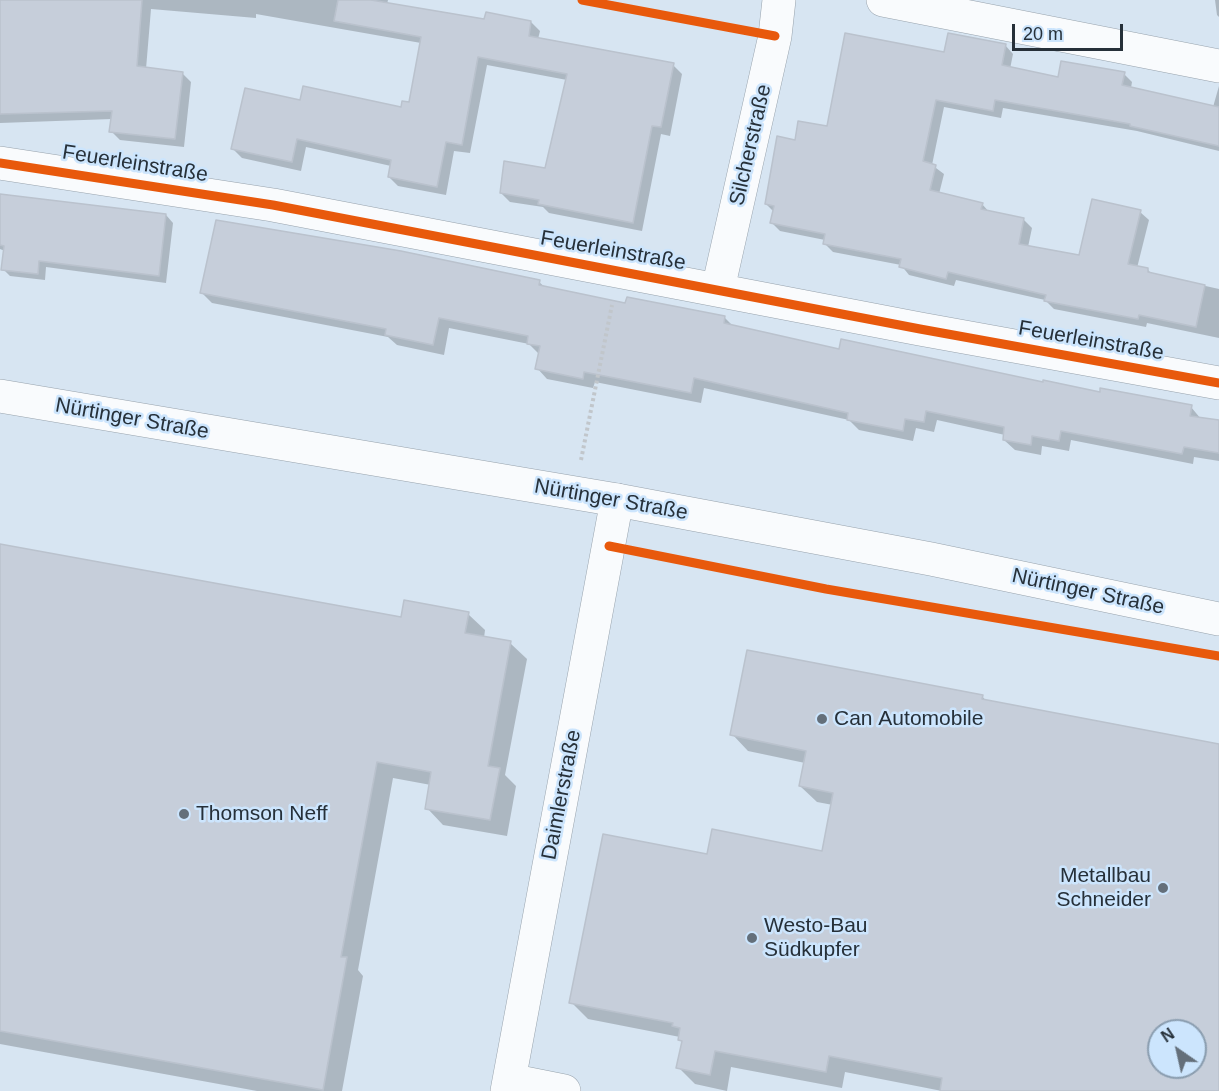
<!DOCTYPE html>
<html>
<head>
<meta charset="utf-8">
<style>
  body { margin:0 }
  #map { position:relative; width:1219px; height:1091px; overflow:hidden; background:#d7e5f2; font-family:Helvetica,sans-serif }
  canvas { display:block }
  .north { position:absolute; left:1147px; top:1019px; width:60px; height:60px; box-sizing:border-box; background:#cce5fd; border:2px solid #8a9daf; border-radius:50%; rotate:326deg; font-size:16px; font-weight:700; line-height:24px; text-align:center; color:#263039 }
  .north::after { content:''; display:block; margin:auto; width:21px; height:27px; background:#646f7a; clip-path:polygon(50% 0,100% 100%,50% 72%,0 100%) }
  .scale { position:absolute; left:1012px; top:24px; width:111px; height:27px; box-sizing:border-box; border:3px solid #263039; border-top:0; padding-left:8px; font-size:18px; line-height:21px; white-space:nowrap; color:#263039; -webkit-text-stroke:4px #cce5fd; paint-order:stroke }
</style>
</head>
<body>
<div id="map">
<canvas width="1219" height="1091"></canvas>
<div class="north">N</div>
<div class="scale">20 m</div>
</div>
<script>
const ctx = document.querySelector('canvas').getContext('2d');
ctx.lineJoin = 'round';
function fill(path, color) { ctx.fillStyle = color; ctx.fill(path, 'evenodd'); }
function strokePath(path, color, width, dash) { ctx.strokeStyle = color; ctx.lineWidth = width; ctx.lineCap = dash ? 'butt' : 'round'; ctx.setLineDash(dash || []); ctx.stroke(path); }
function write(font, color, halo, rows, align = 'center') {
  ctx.font = font + ' Helvetica,sans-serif'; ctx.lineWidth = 5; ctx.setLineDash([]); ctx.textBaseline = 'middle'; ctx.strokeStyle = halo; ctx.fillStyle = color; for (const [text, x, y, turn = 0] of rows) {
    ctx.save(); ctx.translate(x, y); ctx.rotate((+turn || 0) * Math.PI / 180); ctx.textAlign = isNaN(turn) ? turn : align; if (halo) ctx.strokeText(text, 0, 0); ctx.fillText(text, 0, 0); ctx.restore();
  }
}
fill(new Path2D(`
  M0,0H388L387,4L485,21L531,22L540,31L538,39L673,65L682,74L670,136L661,134L642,231L549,213L543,207L510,202L501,193L547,170L567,80L487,65L470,153L454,151L446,195L398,186L389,177L391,166L306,147L301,171L242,158L233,149L301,102L402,109L411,104L421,43L256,14V18L151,9L146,69L182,73L191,82L184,147L120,140L111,131L112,119L0,123Z
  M1215,0H1219V17L1217,15Z
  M1005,45L1013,54L1010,69L1059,79L1124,74L1132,82L1131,88L1213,107L1219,86V151L1137,131L1003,108L1001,118L944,107L932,165L944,174L939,194L982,204L990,213L1024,220L1032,228L1028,247L1081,257L1140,212L1149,220L1137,268L1148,270L1152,274L1219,289V338L1147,323L1146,327L1054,309L1045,300L956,280L954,286L909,275L901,265L833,252L825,244V240L780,231L772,223L774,212L766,204L796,142L828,128L945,53Z
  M0,195L166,215L173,223L166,283L46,267L45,280L10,276L3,269L5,251L0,249Z
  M539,282L546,288L627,305L725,318L733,326L840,351L1191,407L1201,419L1219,422V461L1194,457L1193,464L1071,440L1069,451L1042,446L1041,455L1015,450L1004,440L1005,435L937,420L934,432L916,428L913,441L859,430L849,420L704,388L701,403L595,382L593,388L547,379L537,368L539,354L529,344L449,328L444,355L397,345L388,337L212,303L201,292Z
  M0,545L402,618L468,614L485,630L484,638L510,643L527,659L505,775L516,786L507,836L443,825L427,808L431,785L393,778L358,970L363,976L342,1091H257L0,1044Z
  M982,696L987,702L1219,746V1091H942L845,1072L842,1088L731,1067L727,1091L695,1084L678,1067L683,1043L680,1037L588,1019L571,1002L708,856L823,852L833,805L817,802L800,786L805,763L748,751L732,734ZM1159,1031H1195V1067H1159Z`), '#0003');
const building = new Path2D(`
  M0,0H142L137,66L183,72L175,139L109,132L112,111L0,114Z
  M338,0H371L484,19L486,12L531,21L529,36L674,63L661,127L652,126L633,223L538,204L539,200L500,193L504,161L545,168L567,74L478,57L462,145L446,142L437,187L388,177L391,160L297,139L292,162L231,149L245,88L300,100L303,86L401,107L402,101L409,102L421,37L334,21Z
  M845,33L944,52L948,33L1006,44L1002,65L1058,77L1061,61L1125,72L1122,85L1219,107V146L1130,126V124L995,100L993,111L936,100L923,161L936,165L930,190L983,203L981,209L1024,218L1019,244L1079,255L1092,199L1141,210L1128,264L1148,268V272L1205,285L1196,327L1139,315L1138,319L1044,301L1046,295L948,272L946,279L899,267L901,259L823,244L825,234L770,223L774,206L765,204L777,136L795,140L798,121L827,126Z
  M0,194L166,214L159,276L39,261L38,274L1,270L4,246L0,245Z
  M216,220L401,251L540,280L539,285L625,303L627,297L725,316L724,323L839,349L841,339L1043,382V380L1100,392V388L1192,405L1190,416L1219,420V453L1184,447L1182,454L1061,431L1059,441L1032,436L1031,445L1003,440L1004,427L926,411L924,422L905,419L903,431L847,420L848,413L694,378L691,393L584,372L583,379L535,369L540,346L527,344L528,336L484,327L439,318L433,345L385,335L386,329L200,293Z
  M0,544L401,617L404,600L469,612L465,633L511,641L488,766L500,768L490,820L425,809L431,772L377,762L341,957H347L323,1090L0,1031Z
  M747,650L983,695L982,699L1219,744V1091H940L942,1078L829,1056L826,1072L715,1051L710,1075L676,1068L682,1041L678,1040L680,1028L672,1026L673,1023L569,1003L603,834L707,854L712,829L822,851L833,793L799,786L806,751L730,735ZM1159,1031H1195V1067H1159Z`);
fill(building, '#c6ceda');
strokePath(building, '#bac2cd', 1.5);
const street = new Path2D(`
  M883,0L1219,66
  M0,163L273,205L920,329L1219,383
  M718,289L775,36L779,0
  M509,1080L564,1091
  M507,1091L617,500`);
const secondary = new Path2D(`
  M0,396L617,500L931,559L1219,619`);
strokePath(street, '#97a2ac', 34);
strokePath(secondary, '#97a2ac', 34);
strokePath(new Path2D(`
  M582,0L742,30
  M581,460L612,305`), '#c1c6cb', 4, [3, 3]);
strokePath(street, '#f9fbfd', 33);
strokePath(secondary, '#f9fbfd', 33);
strokePath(new Path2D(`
  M582,0L775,36
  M0,163L273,205L920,329L1219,383
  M609,546L826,589L1219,656`), '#e8590c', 9);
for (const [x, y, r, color] of [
  [822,719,6,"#646f7a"],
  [184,814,6,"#646f7a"],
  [1163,888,6,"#646f7a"],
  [752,938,6,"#646f7a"]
]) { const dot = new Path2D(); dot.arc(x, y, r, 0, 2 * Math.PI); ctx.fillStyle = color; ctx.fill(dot); strokePath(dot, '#cce5fd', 2); }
write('21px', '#263039', '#cce5fd', [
  ["Silcherstraße",751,145,-77],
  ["Feuerleinstraße",135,164,9],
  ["Feuerleinstraße",613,251,10],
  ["Feuerleinstraße",1091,341,10],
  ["Nürtinger Straße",132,419,10],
  ["Nürtinger Straße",611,500,10],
  ["Nürtinger Straße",1088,592,12],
  ["Daimlerstraße",562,795,-79]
]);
write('21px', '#263039', '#cce5fd', [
  ["Can Automobile",834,719],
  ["Thomson Neff",196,814],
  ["Metallbau",1151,876,"right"],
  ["Schneider",1151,900,"right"],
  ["Westo-Bau",764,926],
  ["Südkupfer",764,950]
], 'left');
</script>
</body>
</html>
